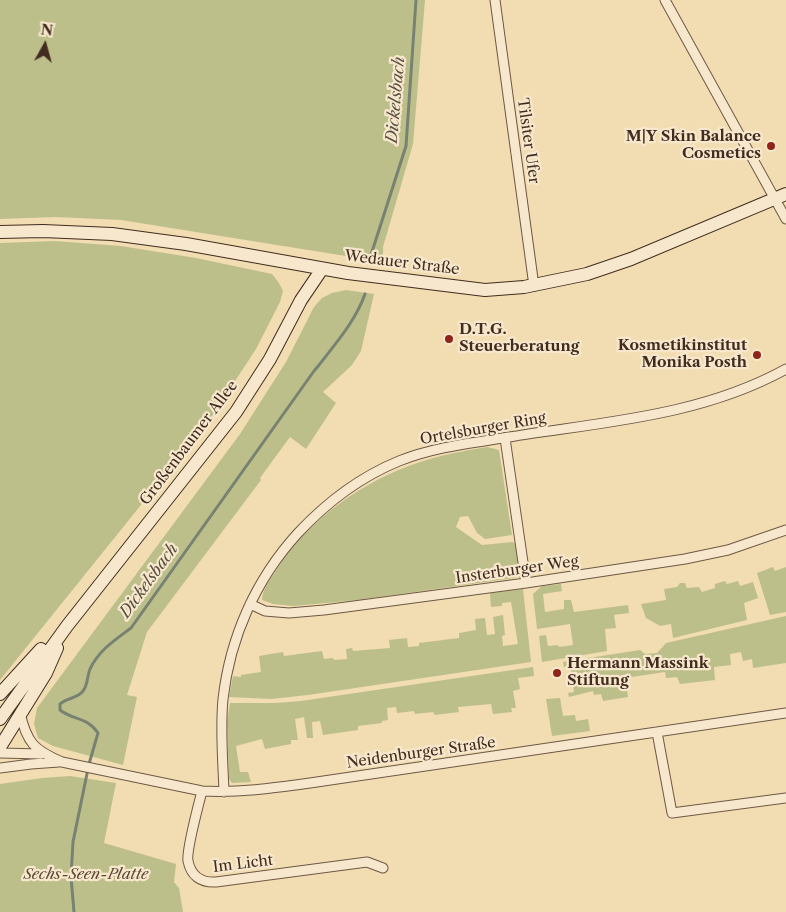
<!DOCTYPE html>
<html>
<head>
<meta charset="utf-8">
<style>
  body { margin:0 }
  #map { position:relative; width:786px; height:912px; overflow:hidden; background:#f2dcb2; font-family:"Libre Caslon Text",serif }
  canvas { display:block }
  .north { position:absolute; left:20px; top:20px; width:50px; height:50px; -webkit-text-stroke:4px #f7e8cd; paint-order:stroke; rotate:7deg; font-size:14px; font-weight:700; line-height:20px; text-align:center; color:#422c1f }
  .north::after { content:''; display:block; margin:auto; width:18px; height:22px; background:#422c1f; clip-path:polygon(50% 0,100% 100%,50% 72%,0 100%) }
</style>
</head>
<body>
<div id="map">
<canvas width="786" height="912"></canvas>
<div class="north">N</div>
</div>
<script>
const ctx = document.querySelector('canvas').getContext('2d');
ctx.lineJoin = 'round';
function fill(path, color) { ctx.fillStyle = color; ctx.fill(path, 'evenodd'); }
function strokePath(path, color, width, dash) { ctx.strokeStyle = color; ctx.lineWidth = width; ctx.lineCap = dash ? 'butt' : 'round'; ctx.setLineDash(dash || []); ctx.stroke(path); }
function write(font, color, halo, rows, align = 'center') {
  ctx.font = font + ' "Libre Caslon Text",serif'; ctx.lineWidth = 4.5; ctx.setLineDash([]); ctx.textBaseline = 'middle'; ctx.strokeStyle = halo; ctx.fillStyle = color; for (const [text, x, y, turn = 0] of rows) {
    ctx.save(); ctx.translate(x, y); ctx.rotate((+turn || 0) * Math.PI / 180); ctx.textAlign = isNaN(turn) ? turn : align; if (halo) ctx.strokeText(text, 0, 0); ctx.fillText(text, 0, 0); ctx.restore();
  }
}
fill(new Path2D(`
  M0,0H425L413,144L383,247V262L121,220L55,217L0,219Z
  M54,241L121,246L196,258L272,274L279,283L283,291L280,302L256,349L211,418L0,680V243Z
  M346,290L374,294L361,351L352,365L323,392L336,403L306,449L290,437L260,478L261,480L147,632L127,695L137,697L123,765L53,746L38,738L34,724L37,708L240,434L286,362L314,307L322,298L332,293Z
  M487,447L499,450L512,535L485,539L477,533L468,516L460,517L456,527L482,545L513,542L516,544L520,572L514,578L358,600L294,606L273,604L262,600C262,588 273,576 279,566C308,520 365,480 417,463C440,455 464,451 487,447Z
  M773,567L775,571L786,567V612L770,615L757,573Z
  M725,581L727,584L738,581L740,586L753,582L758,598L744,603L747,620L673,638L671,624L660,626L646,618L641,604L666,600L664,589L677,587L680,583H685L687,588L699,587L702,592L715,588V584Z
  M561,584L562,591L543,594L545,612L564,609V600H571L574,612L628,605L629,613L614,615L616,628L605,629L607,651L542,662L539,636L546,635L548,646L558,645L559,647L573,645L570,624L537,629L533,594L542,586Z
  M523,589L531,662L308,695L271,699L229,697L233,676L241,677V675L261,672L259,656L283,652L284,656L322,651L324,659L333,658L334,660L347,659L346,649L352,648L353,651L390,648L389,640L407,638L408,647L419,646V643L459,638V633L476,630L475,619L485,618L487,635L495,634L493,617L503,615L505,635L502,636L503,646L518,644L511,602L502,603V606L491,607L490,593Z
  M786,616V663L753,668L752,659L743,661L741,652L730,654L731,665L714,667L715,680L680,684L677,677L666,678L665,672L625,678L628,697L603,701L601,694L594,695L593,691L569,697L568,693L574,692L570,666L564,667L563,662L640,650L645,654L657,653L666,643Z
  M533,667L534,676L518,678L520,689L513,691L516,708H511L512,712L493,714L491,704L458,707L459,712L435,715L433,712L415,714L414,711L397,713L396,707L387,708L388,720L382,721V723L358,726V730L323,735L320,721L312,722L313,738H307L304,717L295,719L298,740H291V744L265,749L262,739L236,746L240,772H248L251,782L232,783L229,779L227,722L230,703H276L301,701Z
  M560,698L563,716L575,715L576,721L588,719L590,731L552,736L546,699Z
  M70,776L116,783L104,843L176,864L174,882L179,888L183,912H0V784L42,778Z`), '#bdbf8a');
strokePath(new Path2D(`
  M370,258L406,146L416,0
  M74,912L71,877L73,842L89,764L98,733C88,717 72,720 60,710V704C68,697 77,699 83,691C88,685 87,676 90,669C99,650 115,640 131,628L314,371L319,365C336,343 356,320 365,294`), '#788272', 3);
const street = new Path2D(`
  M495,0L534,286
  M665,0L786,219
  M505,438L526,583
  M250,604L265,611L289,613L324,610L526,583L685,559L728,550L786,530
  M20,713C27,743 34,750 62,762L202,791C239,793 274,788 310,783L786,713
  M657,732L672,813L786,798
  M0,753L41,754
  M0,768L31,764L59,762
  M202,791C199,803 186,851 188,861C191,876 201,883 216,882L367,862L383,868
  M224,792C223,762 220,730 223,699C230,637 256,579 298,533C327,502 360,477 399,461C434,447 472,443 509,437C603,422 701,416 786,369`);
const secondary = new Path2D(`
  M0,232L43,231L112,234L186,244L348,273L485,290L524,287L587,274L631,259L786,194
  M0,694L41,649
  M0,719L67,626L236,412L270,359L301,300L322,269
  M0,747L46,673L57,648`);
strokePath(street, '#6e5844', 11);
strokePath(secondary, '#422c1f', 14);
strokePath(street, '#f7e8cd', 9);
strokePath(secondary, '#f7e8cd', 12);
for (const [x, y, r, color] of [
  [771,146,5,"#8f2418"],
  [449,339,5,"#8f2418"],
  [757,355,5,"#8f2418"],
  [557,673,5,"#8f2418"]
]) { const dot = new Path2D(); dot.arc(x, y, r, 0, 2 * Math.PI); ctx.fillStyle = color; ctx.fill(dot); strokePath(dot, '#f7e8cd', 2); }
write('bold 15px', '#422c1f', '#f7e8cd', [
  ["M|Y Skin Balance",761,137],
  ["Cosmetics",761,154],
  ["D.T.G.",459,330,"left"],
  ["Steuerberatung",459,347,"left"],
  ["Kosmetikinstitut",747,346],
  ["Monika Posth",747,363],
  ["Hermann Massink",567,664,"left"],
  ["Stiftung",567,681,"left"]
], 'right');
write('15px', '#422c1f', '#f7e8cd', [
  ["Tilsiter Ufer",528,141,82],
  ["Wedauer Straße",402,263,7],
  ["Ortelsburger Ring",483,429,-10],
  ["Großenbaumer Allee",189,443,-53],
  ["Insterburger Weg",517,570,-8],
  ["Neidenburger Straße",421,753,-8],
  ["Im Licht",243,864,-7]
]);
write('italic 15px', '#5b4934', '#f7e8cd', [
  ["Sechs-Seen-Platte",86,875]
]);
write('italic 16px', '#585042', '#f7e8cd', [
  ["Dickelsbach",396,100,-85],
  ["Dickelsbach",149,581,-54]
]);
</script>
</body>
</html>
